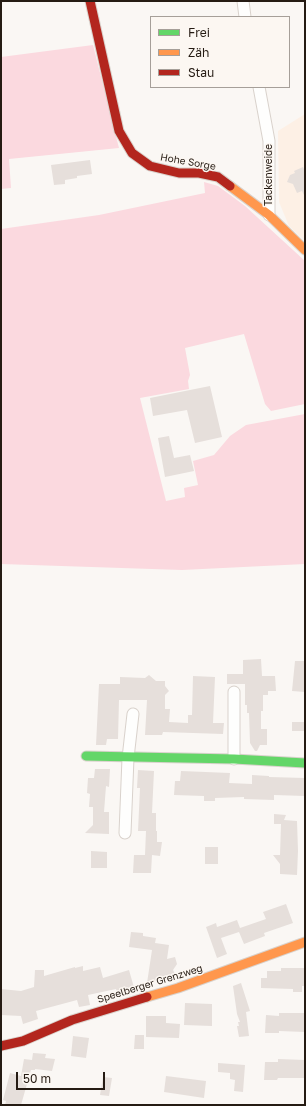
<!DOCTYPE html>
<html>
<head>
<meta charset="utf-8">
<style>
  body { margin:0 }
  #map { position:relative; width:306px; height:1106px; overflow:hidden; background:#faf7f4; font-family:"Golos Text",sans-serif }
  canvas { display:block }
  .frame { position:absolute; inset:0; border:2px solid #251b13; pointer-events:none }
  .legend { position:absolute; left:150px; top:16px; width:140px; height:72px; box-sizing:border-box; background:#fcf7f2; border:1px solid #a69f99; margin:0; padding:5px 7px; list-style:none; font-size:12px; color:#251b13 }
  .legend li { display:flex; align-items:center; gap:8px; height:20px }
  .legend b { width:20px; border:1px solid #a69f99 }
  .scale { position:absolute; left:16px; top:1072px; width:89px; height:18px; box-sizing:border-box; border:2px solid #251b13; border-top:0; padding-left:5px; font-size:12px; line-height:14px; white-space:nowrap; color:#251b13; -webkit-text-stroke:3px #fcf7f2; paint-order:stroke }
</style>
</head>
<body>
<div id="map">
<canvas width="306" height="1106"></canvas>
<div class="frame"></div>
<ul class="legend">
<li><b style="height:5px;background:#63d668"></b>Frei</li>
<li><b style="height:5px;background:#ff974d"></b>Zäh</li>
<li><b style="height:5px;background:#b3261e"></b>Stau</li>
</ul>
<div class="scale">50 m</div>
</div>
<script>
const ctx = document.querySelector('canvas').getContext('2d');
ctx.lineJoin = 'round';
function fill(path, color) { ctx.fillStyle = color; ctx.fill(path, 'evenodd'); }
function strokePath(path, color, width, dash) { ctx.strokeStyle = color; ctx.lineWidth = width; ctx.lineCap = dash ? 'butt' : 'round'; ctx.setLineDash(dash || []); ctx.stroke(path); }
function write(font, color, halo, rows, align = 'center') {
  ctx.font = font + ' "Golos Text",sans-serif'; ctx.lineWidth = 3; ctx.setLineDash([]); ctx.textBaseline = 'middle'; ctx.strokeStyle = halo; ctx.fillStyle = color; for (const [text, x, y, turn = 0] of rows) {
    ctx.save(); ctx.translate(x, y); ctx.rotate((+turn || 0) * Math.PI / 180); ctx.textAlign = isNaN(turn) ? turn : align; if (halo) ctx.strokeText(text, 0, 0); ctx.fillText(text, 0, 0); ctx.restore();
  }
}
fill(new Path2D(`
  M305,114V241L289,226L279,202L278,131Z`), '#fdf0e5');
fill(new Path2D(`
  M93,45L119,148L9,159L11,188L1,189V57Z
  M204,182L218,186L245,206L305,261V404L271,411L265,404L244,334L185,348L190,375L188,381L189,389L140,398L166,501L185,497L184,488L198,485L193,461L214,455L230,436L246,425L305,414V564L182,570L1,564V229L99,215L205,193Z`), '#fbd9df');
fill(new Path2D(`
  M90,160L92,174L77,176V178L65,180V184L54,185L51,165Z
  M303,167L304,169H305V197L302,191L297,193L293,184L287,182L290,175L295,173L294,171Z
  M210,386L222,437L195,443L187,410L153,416L150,398Z
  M169,436L174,458L190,455L194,471L165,477L158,438Z
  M261,659L262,676H275L276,691H268V695H263V711H261V729H267V745H260L257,751H255L250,743L249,713H247V705H245V684H227V674H243V660Z
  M295,661H305V692L292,691Z
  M149,675L156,681H165V686L169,691L165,695V709H170L169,722L188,723V715H192L193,676L215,677L213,723H224L223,734L163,732L162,735H145L147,700H119L118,739H107L106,745H96L99,684H120V677L145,678Z
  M292,722H305V731H292Z
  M95,769H110L109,787L106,786L104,812H109V834L85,833L93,825V807H89L90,794L87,793L88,778H94Z
  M138,770L154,771L152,813H156V831H157V842H162L160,856L152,855L151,873H133L134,855H145L146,831H138L140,788H137Z
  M181,771L230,773L229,783L252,784V775L269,776V777L305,778V796L274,795V800L244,799V797L215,798V801H204V796L174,795L175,781H180Z
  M274,814L286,815L284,820L297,821L298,851L297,875L280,874V864L273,855H280L281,824H274Z
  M205,847H218V864H205Z
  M91,851L107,852V868H91Z
  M286,904L293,923L264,933L265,936L244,944L239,932L221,938L227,954L217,958L206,927L216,923L217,927L237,920L240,928L266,919L263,912Z
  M131,932L143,933V936L156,938L155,943L169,945L167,959L175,957L177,964L173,970L176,976L147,983L152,950L129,947Z
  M83,966V971L100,967L103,978L129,970L135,991L118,996L116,989L88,995L90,1005L79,1007L77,1000L36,1011L38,1019L23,1024L21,1016L1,1015V989L21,991L34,987L35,970H44V976L75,967V968Z
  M281,968H305V986H302V992H293V989L261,988V978H267V971H281Z
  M241,983L250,1011L246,1012L249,1036L239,1037L237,1026H239L238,1022H240L237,1014L233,986Z
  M185,1003L212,1004V1026L184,1025Z
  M279,1013H305V1032L279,1031V1033H265L266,1015L279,1016Z
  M146,1016H166V1023L180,1024L179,1038L146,1037Z
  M135,1035H144V1049H134Z
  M73,1036L89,1038L86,1058L71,1056Z
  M33,1053L46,1054L45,1058L55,1059L52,1071L35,1069V1070H31L21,1105H5L6,1101L3,1100L10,1073L21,1076L24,1059L32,1060Z
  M278,1059L305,1060V1078H278L277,1080H264L265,1062H278Z
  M218,1063L245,1065L243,1092L234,1091L235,1080L230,1079V1073L218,1072Z
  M166,1076L206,1081L204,1098L164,1092Z
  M103,1077L112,1078L109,1096L100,1095Z`), '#e6dfdb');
const street = new Path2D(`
  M243,1L245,17
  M259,87L269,141V215
  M234,692V759
  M125,833L128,758L133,714`);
const fast = new Path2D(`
  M86,756L234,759L305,763`);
const slow = new Path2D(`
  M230,186L269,215L305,250
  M147,997L178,988L305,942`);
const jam = new Path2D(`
  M90,1L119,131L132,153L150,166L179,173H199L218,177L230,186
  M1,1046L23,1041L72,1020L147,997`);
strokePath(street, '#d9d2cc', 13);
strokePath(fast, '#d9d2cc', 11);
strokePath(slow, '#d9d2cc', 11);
strokePath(jam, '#d9d2cc', 11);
strokePath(street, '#fefefd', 11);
strokePath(fast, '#63d668', 9);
strokePath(slow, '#ff974d', 9);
strokePath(jam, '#b3261e', 9);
write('10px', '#251b13', '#fcf7f2', [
  ["Hohe Sorge",188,162,10],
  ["Tackenweide",269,175,-90],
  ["Speelberger Grenzweg",150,984,-17]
]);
</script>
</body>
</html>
